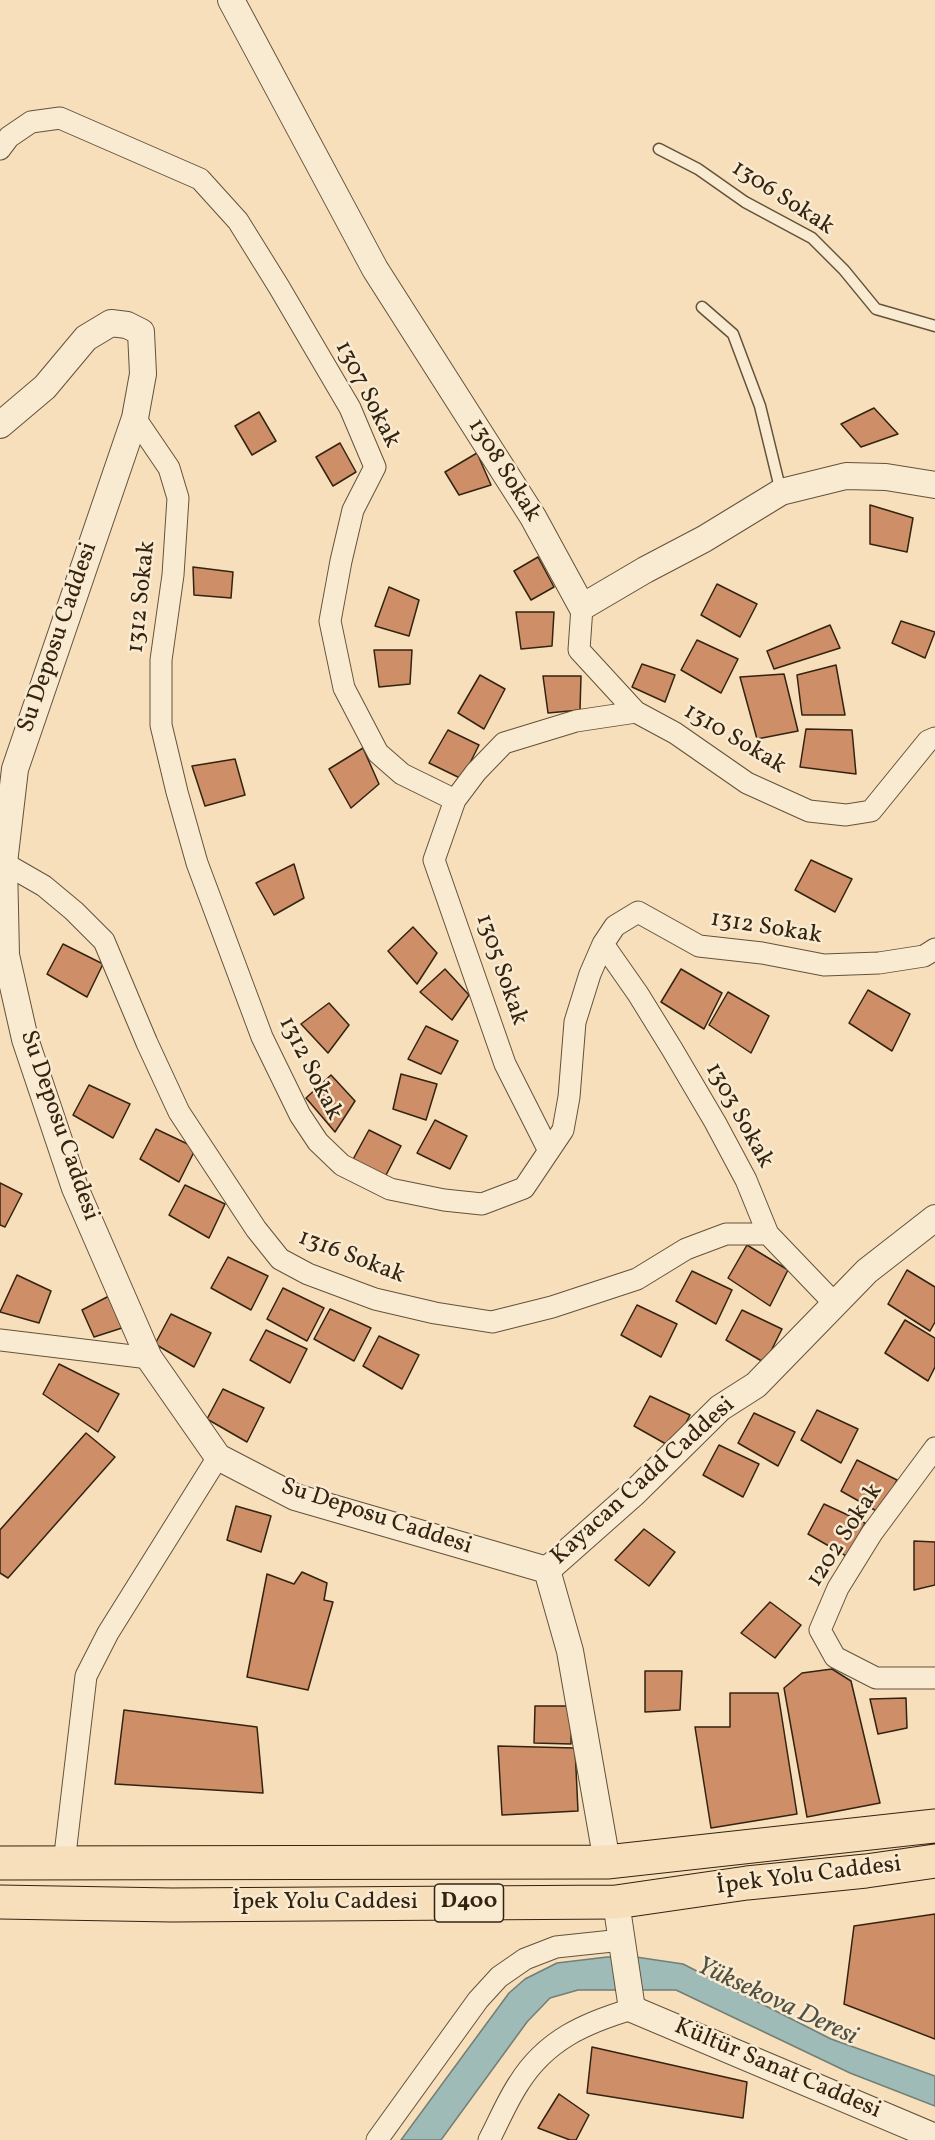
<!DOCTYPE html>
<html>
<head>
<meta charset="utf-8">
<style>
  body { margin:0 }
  canvas { display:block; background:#f6dfba }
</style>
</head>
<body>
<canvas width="935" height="2140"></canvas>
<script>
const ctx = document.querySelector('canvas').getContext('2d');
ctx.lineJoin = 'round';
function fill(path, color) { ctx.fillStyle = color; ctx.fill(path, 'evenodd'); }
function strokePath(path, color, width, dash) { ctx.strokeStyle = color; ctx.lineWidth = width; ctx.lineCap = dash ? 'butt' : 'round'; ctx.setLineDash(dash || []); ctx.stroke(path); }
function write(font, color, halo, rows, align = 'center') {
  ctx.font = font + ' Vollkorn,serif'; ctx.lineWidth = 5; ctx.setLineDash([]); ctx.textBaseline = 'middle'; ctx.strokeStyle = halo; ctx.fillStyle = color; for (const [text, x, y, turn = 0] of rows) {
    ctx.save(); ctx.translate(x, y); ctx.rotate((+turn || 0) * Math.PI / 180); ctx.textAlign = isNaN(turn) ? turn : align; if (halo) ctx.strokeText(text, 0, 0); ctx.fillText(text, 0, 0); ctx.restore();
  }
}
const water = new Path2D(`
  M607,1957H636L683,1964L831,2039L935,2076V2106L850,2073L676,1990H578L550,1998L527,2022L441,2140H401L509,1993L525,1979L557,1963Z`);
fill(water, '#9ebbb7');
strokePath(water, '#737e74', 1.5);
const building = new Path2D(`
  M874,408L898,434L861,447L841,424Z
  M259,412L276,441L252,455L235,426Z
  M340,443L356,472L333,486L316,457Z
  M477,453L491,485L459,495L445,472Z
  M870,505L913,518L907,552L870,544Z
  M538,557L554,587L531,600L514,571Z
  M193,567L233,572L231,598L194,595Z
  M717,584L757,604L740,637L701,615Z
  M389,587L419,600L409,636L375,626Z
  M516,612H554L552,646L521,649Z
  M901,621L935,632L925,658L892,643Z
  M830,625L840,648L774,669L767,651Z
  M697,640L738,659L721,693L681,670Z
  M374,650H412L410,684L379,687Z
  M642,664L675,675L665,702L632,687Z
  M836,665L845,715H802L797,675Z
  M784,674L798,731L757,739L740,677Z
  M480,675L505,689L484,729L458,713Z
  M543,676H581L580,710L548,713Z
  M806,729L852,730L856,774L800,767Z
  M448,730L479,745L462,779L429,763Z
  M363,748L379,784L351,808L329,769Z
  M235,759L245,795L205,806L192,766Z
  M811,860L852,879L835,912L795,890Z
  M294,864L304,898L274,915L256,883Z
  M413,927L437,953L417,984L388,951Z
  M63,944L103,964L87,997L47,974Z
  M445,969L469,995L452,1020L420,992Z
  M681,969L722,993L704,1029L661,1002Z
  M868,990L910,1014L892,1051L849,1023Z
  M728,992L769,1016L751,1053L709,1025Z
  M329,1003L349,1025L328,1053L301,1024Z
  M426,1026L458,1041L441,1074L408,1059Z
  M401,1074L437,1084L426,1120L393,1109Z
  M331,1075L355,1101L335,1132L306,1098Z
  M89,1085L130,1104L113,1138L73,1115Z
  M435,1120L467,1136L450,1169L417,1153Z
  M156,1129L196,1148L179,1182L140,1159Z
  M369,1130L401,1146L384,1179L351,1163Z
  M0,1183L22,1194L5,1227L0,1225Z
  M185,1185L225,1204L209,1238L169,1215Z
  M747,1245L788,1270L770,1306L728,1278Z
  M228,1257L268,1276L251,1310L211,1288Z
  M907,1270L935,1287V1322L930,1331L888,1304Z
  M692,1271L732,1290L716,1324L676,1301Z
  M17,1275L51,1291L39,1323L0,1312Z
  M283,1288L324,1308L307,1341L267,1319Z
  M109,1296L122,1328L94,1337L82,1310Z
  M637,1305L677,1324L661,1357L621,1335Z
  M330,1309L371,1328L354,1361L314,1339Z
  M742,1310L782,1329L765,1363L726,1340Z
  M171,1314L211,1333L194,1367L155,1344Z
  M905,1320L935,1338V1367L928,1381L885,1353Z
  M266,1330L307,1349L290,1383L250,1360Z
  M379,1336L419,1355L402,1389L363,1366Z
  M59,1364L119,1394L98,1432L43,1394Z
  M223,1389L264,1408L247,1442L207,1419Z
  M650,1396L690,1415L673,1448L634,1426Z
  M817,1410L858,1429L841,1463L801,1440Z
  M754,1413L795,1432L778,1466L738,1443Z
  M86,1433L115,1457L8,1578L0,1573V1530Z
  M719,1445L759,1464L743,1497L703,1475Z
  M857,1460L897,1480L880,1513L841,1491Z
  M824,1504L865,1523L848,1557L808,1534Z
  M236,1506L271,1516L261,1552L227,1540Z
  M644,1529L675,1552L649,1586L615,1560Z
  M914,1541L935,1542V1585L914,1590Z
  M302,1572L327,1583L324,1600L333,1602L308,1690L247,1677L267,1574L294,1584Z
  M770,1602L801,1625L775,1658L741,1633Z
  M832,1669L851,1681L880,1803L807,1817L784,1688L802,1673Z
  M645,1671H682L680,1710L645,1712Z
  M730,1693H778L797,1814L711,1828L695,1727H730Z
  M906,1698L907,1728L878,1734L870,1699Z
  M535,1706H572L571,1744L534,1743Z
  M124,1710L257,1727L263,1793L115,1784Z
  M498,1746L575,1748L578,1811L502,1815Z
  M935,1914V2039L844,2004L854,1926Z
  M592,2047L747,2082L743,2118L587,2093Z
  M559,2094L589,2115L576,2140H570L538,2128Z`);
fill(building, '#ce8e68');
strokePath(building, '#332310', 1.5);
const service = new Path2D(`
  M659,149L698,169L745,202L812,238L844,270L876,309L935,326
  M702,307L733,334L760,406L781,492`);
const minor = new Path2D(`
  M0,149L9,137L31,122L60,118L200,179L238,221L279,287L350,408L375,467L353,510L341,561L330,621L344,688L378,753L402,774L455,800
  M135,418L169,468L178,498L173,575L161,660V725L177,792L197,863L262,1037L300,1115L318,1142L342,1165L390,1189L444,1200L482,1204L524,1188L563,1130L569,1097L575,1022L590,974L603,944L615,926L638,912L699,946L762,953L824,965L879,963L924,956L935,949
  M582,607L579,650L636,712L675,733L747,783L809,811L846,815L871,811L928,741L935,738
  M4,863L44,886L74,911L104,941L147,1043L179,1112L256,1229L280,1259L308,1274L375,1299L435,1313L492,1322L552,1307L637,1279L686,1249L726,1234H768
  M603,944L638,994L672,1049L715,1122L746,1180L768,1234L835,1304
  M549,1151L505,1064L434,860L455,800L476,772L504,743L576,721L636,712
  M0,1340L149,1358
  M935,1448L872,1533L838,1588L820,1630L835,1657L876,1678H935
  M64,1863L86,1676L108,1633L218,1457
  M377,2140L478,2000L499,1977L525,1959L556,1947L622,1940
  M489,2140C499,2121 507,2101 519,2083C546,2040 585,2023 632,2009`);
const tertiary = new Path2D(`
  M231,0L375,269L533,517L582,607L645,570L704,539L781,492L846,476L886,477L935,485
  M0,425L45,387L86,338L111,323L127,325L141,332L143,374L135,418L15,769L4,863L6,955L25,1039L75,1188L149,1358L218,1457L295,1497L547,1570
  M607,1862L570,1651L547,1570L634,1493L720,1408L756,1385L867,1271L935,1218
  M616,1902L632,2009L935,2137`);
const trunk = new Path2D(`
  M0,1863L607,1862L935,1826
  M0,1902L172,1905L616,1902L747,1883L866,1871L935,1861`);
strokePath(service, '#64523a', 13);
strokePath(minor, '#64523a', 23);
strokePath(tertiary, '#64523a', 28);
strokePath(trunk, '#332310', 35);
strokePath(service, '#f9ead2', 10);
strokePath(minor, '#f9ead2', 21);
strokePath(tertiary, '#f9ead2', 26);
strokePath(trunk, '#f6dfba', 33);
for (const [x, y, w] of [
  [469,1903,69]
]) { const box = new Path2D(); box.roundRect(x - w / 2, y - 19, w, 38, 4.5); ctx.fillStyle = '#f9ead2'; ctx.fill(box); strokePath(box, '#332310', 1.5); }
write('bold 22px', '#332310', null, [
  ["D400",469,1903]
]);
write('24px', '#332310', '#f9ead2', [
  ["1306 Sokak",782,199,33],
  ["1307 Sokak",366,395,63],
  ["1308 Sokak",503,471,58],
  ["1312 Sokak",143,597,-84],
  ["Su Deposu Caddesi",59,638,-71],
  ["1310 Sokak",734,740,31],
  ["1312 Sokak",766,929,9],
  ["1305 Sokak",500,970,71],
  ["1312 Sokak",309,1069,63],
  ["1303 Sokak",738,1116,61],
  ["Su Deposu Caddesi",58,1126,71],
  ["1316 Sokak",351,1258,21],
  ["Kayacan Cadd Caddesi",644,1482,-42],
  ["Su Deposu Caddesi",376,1518,18],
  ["1202 Sokak",846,1536,-57],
  ["İpek Yolu Caddesi",809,1877,-7],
  ["İpek Yolu Caddesi",325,1904],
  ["Kültür Sanat Caddesi",777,2070,23]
]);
write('italic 26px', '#535142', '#f9ead2', [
  ["Yüksekova Deresi",776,2003,25]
]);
</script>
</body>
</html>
